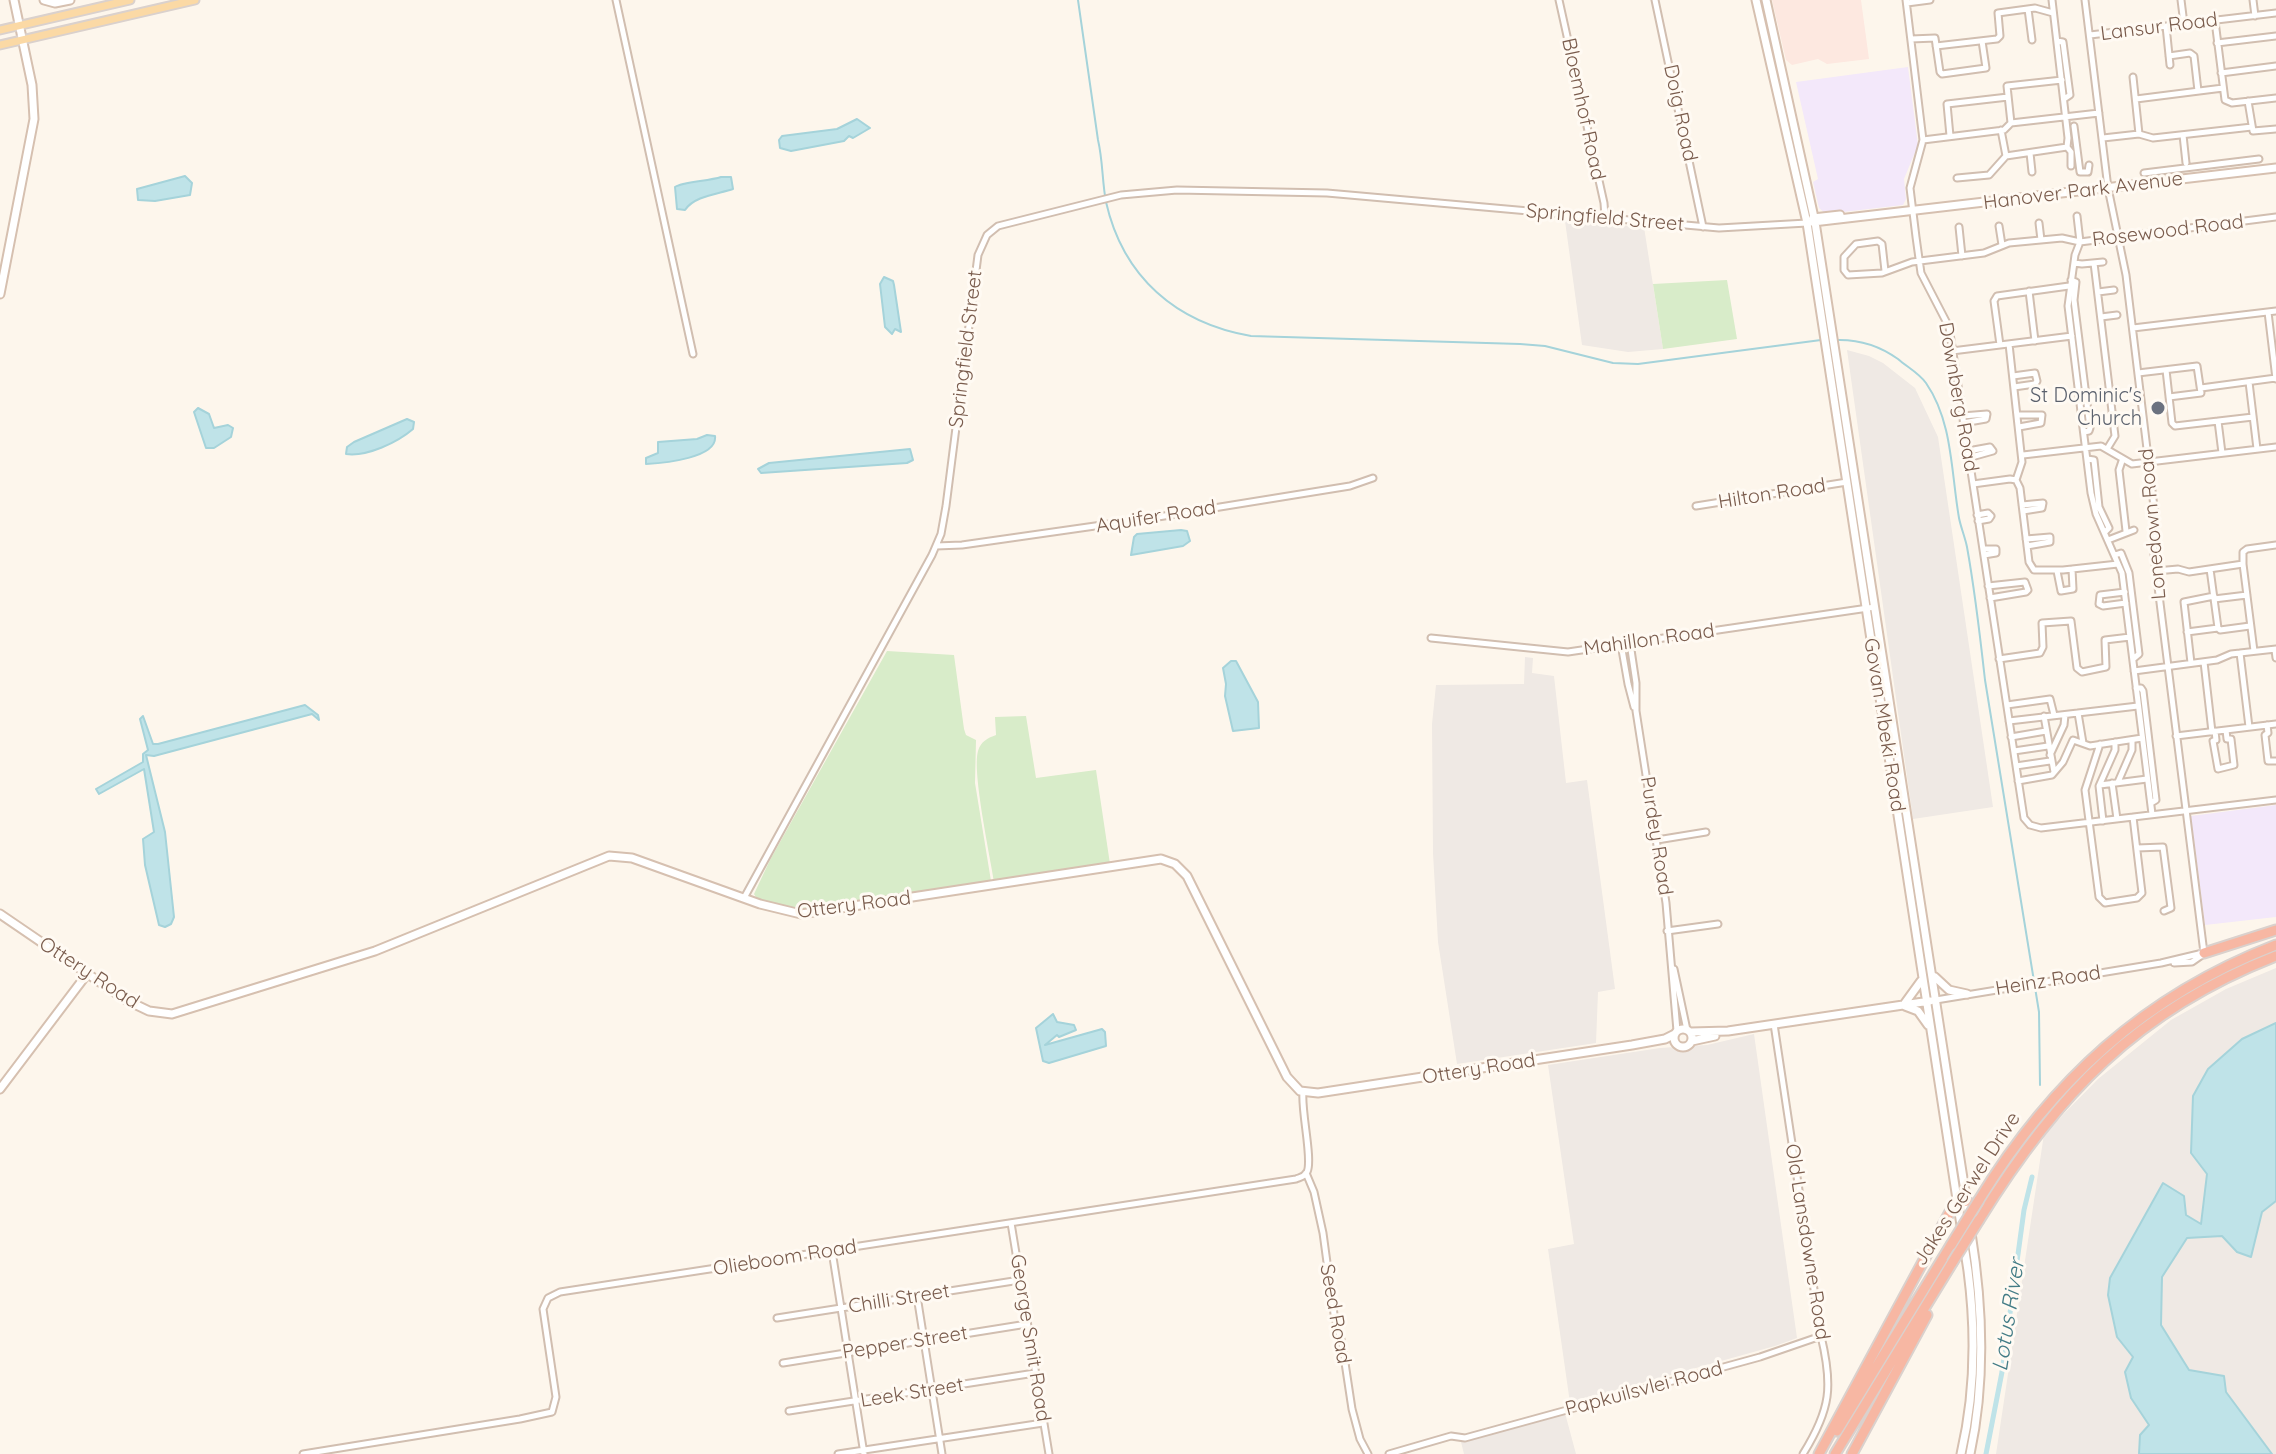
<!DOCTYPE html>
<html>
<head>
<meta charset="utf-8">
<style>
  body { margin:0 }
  canvas { display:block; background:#fdf6ec }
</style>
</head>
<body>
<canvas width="2276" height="1454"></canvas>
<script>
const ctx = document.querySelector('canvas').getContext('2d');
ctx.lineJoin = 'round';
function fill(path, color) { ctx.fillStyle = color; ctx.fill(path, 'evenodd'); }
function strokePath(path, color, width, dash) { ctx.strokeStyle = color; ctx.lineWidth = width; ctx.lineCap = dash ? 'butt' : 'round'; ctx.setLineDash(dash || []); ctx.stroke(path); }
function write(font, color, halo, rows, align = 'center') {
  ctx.font = font + ' Quicksand,sans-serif'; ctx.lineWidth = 6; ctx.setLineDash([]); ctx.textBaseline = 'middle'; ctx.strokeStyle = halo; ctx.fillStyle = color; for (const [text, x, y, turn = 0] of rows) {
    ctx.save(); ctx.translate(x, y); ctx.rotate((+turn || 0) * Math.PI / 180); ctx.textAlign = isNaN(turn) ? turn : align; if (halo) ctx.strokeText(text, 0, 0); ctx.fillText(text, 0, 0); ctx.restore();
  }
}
fill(new Path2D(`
  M1772,0H1861L1869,59L1827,64L1818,59L1792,65L1786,60Z`), '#fde8e0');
fill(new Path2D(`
  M1565,221L1644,227L1663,349L1628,352L1582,345Z
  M1847,350L1869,356L1883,363L1915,388L1938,437L1993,807L1913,819Z
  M1525,657L1533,658L1532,673L1554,676L1566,783L1587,780L1615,989L1598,992L1596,1043L1457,1064L1438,942L1433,853L1432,724L1436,685L1524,684Z
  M2276,968V1454H1996L2044,1134L2098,1079L2171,1020L2226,989Z
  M1754,1034L1797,1338L1775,1346L1570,1403L1548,1249L1574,1244L1548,1065L1660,1048L1707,1045Z
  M1565,1413L1576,1454H1464L1461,1442Z`), '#efe9e4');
fill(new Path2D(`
  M1908,67L1918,145L1904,179L1906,199L1903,205L1826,214L1819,208L1813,182L1818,179L1796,82Z
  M2276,805V917L2205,925L2191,816Z`), '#f3e8fa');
fill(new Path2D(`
  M1727,280L1737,339L1663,349L1653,284Z
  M887,651L954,655L964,729L966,735L976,740L975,783L991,881L813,910L797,911L757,899L754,894L770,860Z
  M1026,716L1036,778L1096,770L1110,864L994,881C990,855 972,772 978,751C981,741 988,738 996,735L995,717Z`), '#d8ecc9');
const water = new Path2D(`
  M857,119L870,128L853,138L849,136L844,141L791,151L780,148L779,140L782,136L837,129Z
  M185,176L192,183L190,195L155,201L138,200L137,189Z
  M721,177H731L733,189C718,194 694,196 685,210L677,209L675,187C682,182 709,181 721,177Z
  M884,277L893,281L894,285L901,332L895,329L892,334L885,327L880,284Z
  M198,408L209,414L214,428L228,425L233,428L231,437L214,448H206L194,412Z
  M407,419L414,422L413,429C398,442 367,457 346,454L347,447L354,442Z
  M707,435L715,436C718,458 664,463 646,464V458L658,453V442L697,439Z
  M910,449L913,460L907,463L761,473L758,469L769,463Z
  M1181,530L1187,531L1190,541L1183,546L1131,555L1134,537L1137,534Z
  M1231,661H1236L1258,702L1259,728L1233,731L1225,696L1226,684L1223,668Z
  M305,705L318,715L319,720L312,714L154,756L146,755L165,832L174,917L171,924L165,927L159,925L145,865L143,839L154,832L144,769L99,794L96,789L143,762V754L148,750L140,719L143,716L153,744H158Z
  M1053,1014L1057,1022L1074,1025L1076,1030L1059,1037L1057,1035L1045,1045L1102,1029L1105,1032L1106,1046L1049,1063L1043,1061L1036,1028Z
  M2276,1023V1201L2262,1212L2251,1257L2237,1252L2222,1236L2187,1238L2162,1277L2161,1325L2189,1370L2224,1376L2226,1392L2272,1454H2139L2140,1435L2149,1425L2131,1398L2125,1372L2133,1357L2117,1337L2108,1295L2110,1278L2163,1183L2184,1196L2186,1215L2201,1224L2207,1174L2191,1153L2193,1096L2208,1069L2242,1039Z`);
fill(water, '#bfe3e8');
strokePath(water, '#a5d3da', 2);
strokePath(new Path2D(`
  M1078,0L1098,140C1103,161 1102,181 1106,202C1123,277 1176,323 1251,336L1520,344L1545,346L1613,363L1638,364L1821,340
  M1835,340C1858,339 1880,346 1898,359C1907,367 1919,373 1926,383C1953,422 1951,473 1959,518C1961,528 1965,537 1967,547C1975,591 1980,635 1985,680L2039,1012L2040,1085`), '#a5d3da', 2);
strokePath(new Path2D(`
  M1986,1454L2002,1372L2024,1210L2032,1177`), '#bfe3e8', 5);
const street = new Path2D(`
  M616,0L693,354
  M1559,0L1604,203L1605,217
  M1655,0L1703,227
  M1906,0L1923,140L1910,188L1916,237L1921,273L1949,327L2024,818L2030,825L2041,828L2276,800
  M2052,0L2068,138L2067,147L2071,152V166
  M2085,0L2108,188L2126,275L2154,507V555L2204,953
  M2181,0L2184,24
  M2253,0L2255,16
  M1907,3L1930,0
  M2028,9L2032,40
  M2215,21L2225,100L2232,103L2276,98
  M2166,26L2170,65
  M2090,35L2276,13
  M1911,39L1935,38L1940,72L1942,74L1986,68L1982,41
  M2057,41L2063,42L2070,95L2064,99
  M2217,43L2276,36
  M1936,46L1997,39L2000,36L1998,13L2035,8L2053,13
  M2169,56L2190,53L2194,56L2198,91
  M2221,73L2276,66
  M2133,77L2139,134
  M2136,99L2223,88
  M2248,101L2253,131L2276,129
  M2011,123L2007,86L2062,80
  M2011,123L2099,113
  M2074,126L2080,172H2088L2089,165
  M2001,130L2006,156
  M2183,135L2186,163
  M1950,136L1947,104L2008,97
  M2103,138L2139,134L2153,138L2252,127
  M1923,140L2004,130L2011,123
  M2030,153L2032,172
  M2006,156L2067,147
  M2144,173L2259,159
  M1957,178L1989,175L2006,156
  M2077,216L2080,242L2075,255L2068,306L2091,493L2096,514L2122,573L2152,814
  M2039,223L2041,240
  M1999,226L2002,245
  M1959,227L1962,256
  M2074,263L2082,264L2103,262
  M2094,263L2115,436L2107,449
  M1885,271L1882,244L1878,241L1856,244L1844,257V270L1848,275L1882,273L1912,262L1984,253L2009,243L2062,238L2080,242L2276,217
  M2071,280L2076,282L2074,300L2090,428L2089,431L2084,432
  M2029,291L2035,341
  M2098,292L2114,290
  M2268,312L2276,379
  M2101,317L2117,315
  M2133,328L2276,311
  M2000,345L1994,301L1997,296L2069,286
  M1952,351L2072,336
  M2166,370L2172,423L2175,426L2253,417
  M2138,373L2197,366L2201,393L2169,397
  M2013,376L2035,373L2037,381L2035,384L2014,387
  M2249,382L2257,449
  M2201,388L2276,378
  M2018,415H2042L2041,423L2019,427
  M1962,416L1987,414L1986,419L1963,423
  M2218,421L2222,453
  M1968,451L1990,447L1993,451L1968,458
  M2023,455L2101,446L2132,464L2276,447
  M2087,459L2094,460L2099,507L2109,528L2105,532
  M2122,461L2119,470L2126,531
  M2016,480L2020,488L2029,562L2034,570H2063L2118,564
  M1973,484L2010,479L2016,480L2022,462L2009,344
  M2022,505L2043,503L2042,508L2023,511
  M1696,506L1847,482
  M1977,515L1988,513L1991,516L1989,519L1978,521
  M2026,539L2050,537V542L2027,546
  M2108,540L2134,530
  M936,546L962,545L1158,517L1350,486L1373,478
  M1983,549H1996V553L1984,555
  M2115,555L2121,553L2129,573L2139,654L2133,659
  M2243,564L2254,651
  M2210,569L2218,628L2220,630L2250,626
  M2057,571L2061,591L2073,589L2072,569
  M2156,571L2178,569L2189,572L2243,564V552L2247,549L2276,545
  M1988,586L2025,582L2028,590L2026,592L1990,598
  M2125,592L2100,595L2099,604L2103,606L2126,603
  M2214,599L2247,595
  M2187,632L2218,628
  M1431,638L1568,652L1875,607
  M1630,643L1636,683V711L1666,903L1677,1031
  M1621,644L1628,684L1634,707
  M2275,650L2276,658
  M2240,653L2249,727
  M1999,659L2040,653L2043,647L2042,623L2071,621L2077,668L2082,672L2106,667L2105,640L2130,637
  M2204,662L2212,732
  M2191,663L2184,602L2214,596
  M2134,671L2217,660L2231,654L2276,649
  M2136,688H2141L2143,691L2156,800L2151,803
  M2007,705L2050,699L2054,715
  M2078,713L2083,743
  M2044,716L2054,772
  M2009,721L2138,706
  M2267,725L2268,733L2265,735L2268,761H2276
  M2215,731L2216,740L2213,741L2218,769L2234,765L2231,739H2227L2226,730
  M2176,736L2276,724
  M2011,737L2046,731
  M2100,744L2085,790L2099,897L2105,903L2137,898L2142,893L2133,817
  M2014,751L2048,746
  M2050,755L2064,725L2065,715
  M2016,766L2050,761
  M2018,781L2052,775L2063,762L2073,740L2090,746L2142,738
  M2118,782L2132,750V740
  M2112,783L2117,819
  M2100,785L2147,779
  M2103,821L2099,786L2115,750V742
  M1657,840L1706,832
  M2137,848L2163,847L2171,908L2164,911
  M744,898L932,555L941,534L946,506L978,255L987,235L998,226L1121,195L1177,190L1327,193L1719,228L1807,223
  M1667,931L1718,924
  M2174,963L2192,962L2202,955
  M1674,969L1687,1030
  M1936,1000L2161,963L2203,953
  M1774,1024L1821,1336C1833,1386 1831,1409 1803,1454
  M1306,1173L1314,1192L1323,1233L1334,1314L1342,1343L1352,1409L1360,1439L1368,1454
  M1011,1223L1049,1454
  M832,1251L864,1454
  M917,1296L942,1454
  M777,1318L1020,1280
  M783,1363L1027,1324
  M789,1411L1035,1373
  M303,1454L520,1419L552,1412L556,1397L543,1309L548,1298L560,1292L1296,1179C1301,1177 1304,1177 1307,1172C1313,1160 1301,1111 1303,1093
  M838,1454L1043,1423
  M1389,1454L1451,1436L1465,1438L1760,1357L1821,1336`);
const secondary = new Path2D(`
  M44,0L55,3L70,0
  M1756,0L1807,223L1968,1271C1976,1332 1975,1394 1961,1454
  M1766,0L1815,222L1969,1217
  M1813,218L1840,215
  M1813,222L2276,168
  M0,294L34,119L32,85L14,0
  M0,914L126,1000L149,1011L172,1014L375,951L609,856L632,858L760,904L801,914L1161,859L1175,864L1187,876L1287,1077L1300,1091L1318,1093L1632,1045L1665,1039L1675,1034
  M1935,977L1949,990L1967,994
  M1905,1003L1921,981
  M1905,1006L1918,1011L1928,1025
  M1674 1038a9 9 0 1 1 18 0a9 9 0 1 1-18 0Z
  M1691,1032L1728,1031L1930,1001
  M1692,1041L1715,1036
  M0,1089L87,974
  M1970,1454C1986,1380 1983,1307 1971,1233`);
const primary = new Path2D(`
  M0,30L130,0
  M0,45L195,0`);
const highway = new Path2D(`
  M2204,953L2276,930
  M1979,1200C2052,1081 2144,996 2276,945
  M1979,1220C2056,1095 2137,1010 2276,956
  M1837,1431L1951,1245
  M1819,1454L1952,1208L1957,1203L1967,1201
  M1835,1454L1952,1263
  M1852,1454L1927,1315`);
strokePath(street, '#d1beb0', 9);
strokePath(secondary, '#d6c0b0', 11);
strokePath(primary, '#dad1cd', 11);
strokePath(highway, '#dad1cd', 13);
strokePath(street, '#fff', 5);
strokePath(secondary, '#fff', 7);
strokePath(primary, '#fbd9a5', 7);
strokePath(highway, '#f7b7a3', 9);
const highwayBridge = new Path2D(`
  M1951,1245L1979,1200
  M1952,1263L1979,1220`);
strokePath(highwayBridge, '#dad1cd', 13, []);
strokePath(highwayBridge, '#f7b7a3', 9);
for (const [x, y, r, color] of [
  [2158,408,8,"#6b7280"]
]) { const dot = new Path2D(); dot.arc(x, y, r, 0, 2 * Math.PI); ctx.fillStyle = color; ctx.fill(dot); strokePath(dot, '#fffaf3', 3); }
write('20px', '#7a5c4d', '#fffaf3', [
  ["Lansur Road",2159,27,-7],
  ["Bloemhof Road",1583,109,78],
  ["Doig Road",1680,113,78],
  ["Hanover Park Avenue",2083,191,-7],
  ["Springfield Street",1605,218,5],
  ["Rosewood Road",2168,231,-7],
  ["Springfield Street",966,349,-83],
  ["Downberg Road",1958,397,80],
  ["Hilton Road",1772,494,-9],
  ["Aquifer Road",1156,517,-9],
  ["Lonedown Road",2153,524,-95],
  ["Mahillon Road",1649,640,-8],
  ["Govan Mbeki Road",1884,725,81],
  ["Purdey Road",1656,836,81],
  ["Ottery Road",854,905,-7],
  ["Ottery Road",89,973,33],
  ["Heinz Road",2048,981,-9],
  ["Ottery Road",1479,1069,-9],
  ["Jakes Gerwel Drive",1967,1189,-57],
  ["Old Lansdowne Road",1807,1242,81],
  ["Olieboom Road",785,1258,-9],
  ["Chilli Street",899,1299,-9],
  ["Seed Road",1335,1314,80],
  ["George Smit Road",1030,1338,81],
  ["Pepper Street",905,1343,-9],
  ["Papkuilsvlei Road",1644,1389,-15],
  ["Leek Street",912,1393,-9]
]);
write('20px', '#5b616d', '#fffaf3', [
  ["St Dominic's",2142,396],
  ["Church",2142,419]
], 'right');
write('italic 22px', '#437c86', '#fffaf3', [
  ["Lotus River",2009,1315,-81]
]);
</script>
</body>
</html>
